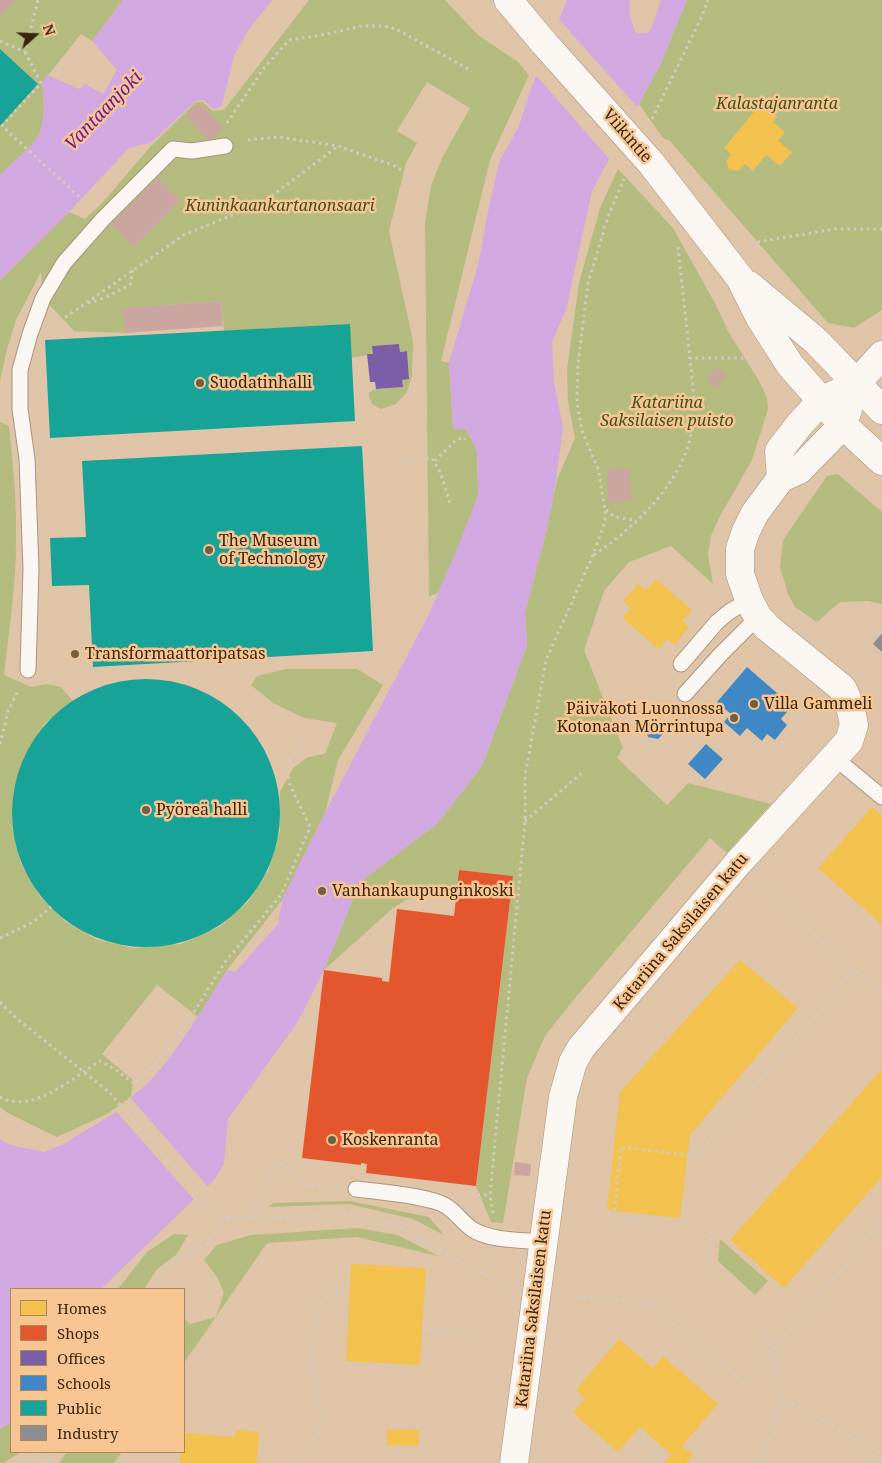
<!DOCTYPE html>
<html>
<head>
<meta charset="utf-8">
<style>
  body { margin:0 }
  #map { position:relative; width:882px; height:1463px; overflow:hidden; background:#dfc4a8; font-family:"Noto Serif",serif }
  canvas { display:block }
  .legend { position:absolute; left:10px; top:1288px; width:175px; height:165px; box-sizing:border-box; background:#f6c592; border:1px solid #aa855e; margin:0; padding:6px 9px; list-style:none; font-size:15px; color:#382511 }
  .legend li { display:flex; align-items:center; gap:10px; height:25px }
  .legend b { width:25px; border:1px solid #aa855e }
  .north { position:absolute; left:10px; top:10px; width:50px; height:50px; -webkit-text-stroke:4px #f6c592; paint-order:stroke; rotate:70deg; font-size:14px; font-weight:700; line-height:20px; text-align:center; color:#382511 }
  .north::after { content:''; display:block; margin:auto; width:18px; height:22px; background:#382511; clip-path:polygon(50% 0,100% 100%,50% 72%,0 100%) }
</style>
</head>
<body>
<div id="map">
<canvas width="882" height="1463"></canvas>
<ul class="legend">
<li><b style="height:14px;background:#f2c14e"></b>Homes</li>
<li><b style="height:14px;background:#e4572e"></b>Shops</li>
<li><b style="height:14px;background:#7b5ea7"></b>Offices</li>
<li><b style="height:14px;background:#3f88c5"></b>Schools</li>
<li><b style="height:14px;background:#17a398"></b>Public</li>
<li><b style="height:14px;background:#8d8d92"></b>Industry</li>
</ul>
<div class="north">N</div>
</div>
<script>
const ctx = document.querySelector('canvas').getContext('2d');
ctx.lineJoin = 'round';
function fill(path, color) { ctx.fillStyle = color; ctx.fill(path, 'evenodd'); }
function strokePath(path, color, width, dash) { ctx.strokeStyle = color; ctx.lineWidth = width; ctx.lineCap = dash ? 'butt' : 'round'; ctx.setLineDash(dash || []); ctx.stroke(path); }
function write(font, color, halo, rows, align = 'center') {
  ctx.font = font + ' "Noto Serif",serif'; ctx.lineWidth = 5; ctx.setLineDash([]); ctx.textBaseline = 'middle'; ctx.strokeStyle = halo; ctx.fillStyle = color; for (const [text, x, y, turn = 0] of rows) {
    ctx.save(); ctx.translate(x, y); ctx.rotate((+turn || 0) * Math.PI / 180); ctx.textAlign = isNaN(turn) ? turn : align; if (halo) ctx.strokeText(text, 0, 0); ctx.fillText(text, 0, 0); ctx.restore();
  }
}
fill(new Path2D(`
  M0,0H123L92,41L81,34L42,83C44,99 46,120 39,135C34,145 10,165 0,175Z
  M309,0H445L478,35L518,62L529,75L490,160L441,361L449,363L453,428L466,429L477,451L478,495L461,542L439,592L429,597L425,223L431,186L442,158L470,108L427,82L397,131L417,143L406,163L389,231L413,341L412,375L407,392L396,404L381,409L372,404L368,393L376,389L403,387L402,380L409,379L407,351L400,352L399,344L372,346L373,354L351,358L349,324L224,331L221,301L124,308L125,333L74,331L43,298L41,272L16,320L7,349L0,381V280L69,212L85,219L103,202L150,147L196,102H203L213,111L224,110Z
  M687,0H882V310L854,328L828,323L670,141L663,138L639,104L660,65Z
  M618,169L673,228L716,305L729,333L758,379L767,398L768,409L752,460L719,518L711,536L708,555L713,584L671,546L629,562L604,591L584,650L623,748L617,758L667,805L688,783L771,804L727,853L710,838L571,1003L545,1036L527,1078L503,1223L491,1222L476,1186L513,876L459,870L457,888L423,894L406,900L393,908L324,970L360,882L438,823L482,766L527,645L525,613L546,532L557,480L575,438L568,401L567,370L579,283L600,208Z
  M0,422L9,426C13,465 17,503 16,541C16,586 9,631 4,675L31,687L46,684L61,687L73,701L44,724L23,759L13,792L12,827L21,864L40,897L67,923L98,940L133,948L181,944L219,927L248,902L268,872L280,831V792L293,768L308,757L325,754L337,723L304,718L273,703L251,685L257,676L286,669H357L383,685L338,760L325,813L282,900L227,970L198,1017L157,985L102,1054L133,1080L131,1097L107,1114L57,1137L8,1113L0,1107Z
  M838,474L882,512V604L868,601L840,602L817,622L795,607L788,594L780,567L783,540L827,476Z
  M350,1201L429,1217L444,1235L413,1219L349,1204L269,1207L273,1203Z
  M357,1228L398,1235L438,1256L357,1237L267,1243L184,1363V1319L190,1324L216,1317L224,1292L217,1277L204,1260L217,1245L251,1235Z
  M174,1234L188,1235L176,1255L157,1269L144,1289H118L147,1252Z
  M720,1239L768,1281L755,1295L718,1261Z
  M11,1422V1452H21L3,1463H0V1429Z
  M67,1452H122L114,1463H59Z`), '#b4bb7e');
fill(new Path2D(`
  M123,0H272L247,32L234,56L222,105L214,110L204,100L196,101L152,142L129,148L69,212L0,280V175C10,165 34,145 39,135C46,120 44,99 42,83L47,75L80,89L85,84L103,94L117,70L92,41Z
  M567,0H630C629,12 631,23 636,33H648L654,22L661,0H687L660,65L592,191L566,310L552,342L554,383L563,427L554,494L546,532L525,613L527,645L482,766L438,823L360,882L324,970L299,1020L228,1119L224,1164L215,1179L101,1289H11V1422L0,1429V1139L10,1145L44,1152L62,1145L129,1104C132,1092 141,1091 149,1082C180,1049 203,1008 227,970L235,972L278,924L282,900L325,813L430,612L460,542L478,495L477,451L466,429H453L449,363L479,261L487,216L499,162L519,126L531,88Z`), '#d1a9e0');
fill(new Path2D(`
  M557,17L639,109L611,161L534,73Z
  M129,1096L209,1188L196,1202L115,1110L127,1103Z`), '#dfc4a8');
fill(new Path2D(`
  M761,103L777,117L773,122L785,132L778,141L792,152L780,166L766,155L753,171L745,164L738,171L729,169L726,161L731,154L724,148Z
  M656,579L692,610L682,621L689,627L675,645L667,639L658,649L623,618L631,608L623,601L638,584L646,590Z
  M872,807L882,816V925L818,868Z
  M740,960L798,1008L690,1135L680,1218L607,1210L620,1092Z
  M882,1069V1177L784,1288L730,1240Z
  M351,1264L426,1268L420,1365L346,1361Z
  M619,1339L653,1368L663,1356L718,1404L682,1446L693,1455L686,1463H664L671,1454L640,1427L618,1452L573,1413L585,1398L576,1390Z
  M387,1429L419,1430L418,1446L387,1445Z
  M236,1430L259,1432L257,1463H180L181,1452H184V1433L235,1437Z`), '#f2c14e');
fill(new Path2D(`
  M459,870L513,876L476,1186L366,1173L367,1164L361,1163V1165L302,1158L324,970L382,978V981L389,982L397,909L454,916Z`), '#e4572e');
fill(new Path2D(`
  M399,344L400,352L407,351L409,379L402,380L403,387L376,389L375,382H370L367,354H373L372,346Z`), '#7b5ea7');
fill(new Path2D(`
  M747,667L792,706L781,719L787,725L775,740L767,734L762,741L747,728L740,736L724,722L731,714L717,702Z
  M652,719L663,722L665,732L658,739L648,737L645,727Z
  M706,744L723,759L705,779L688,764Z`), '#3f88c5');
fill(new Path2D(`
  M0,49L38,84L0,126Z
  M350,324L355,421L50,438L45,340Z
  M362,446L373,651L93,667L89,585L52,586L50,538L86,537L82,461Z
  M12 813a134 134 0 1 1 268 0a134 134 0 1 1-268 0Z`), '#17a398');
fill(new Path2D(`
  M882,633V652L873,644Z`), '#8d8d92');
fill(new Path2D(`
  M0,0H16L0,17Z
  M194,106H202L223,127L210,141L188,120V113Z
  M158,178L180,201L134,247L111,224Z
  M221,301L223,326L125,333L123,308Z
  M717,367L726,375L716,388L707,380Z
  M629,468L631,502L609,503L607,470Z
  M515,1162L531,1164L530,1176L514,1175Z`), '#cba59f');
const lane = new Path2D(`
  M681,664L717,622L729,612L749,600
  M28,670L31,569L27,459L20,409V370L30,334L43,298L64,263L103,219L173,149L192,151L225,146
  M685,694L720,655L758,617
  M835,758L882,797
  M356,1189C381,1192 418,1195 440,1203C454,1208 460,1221 472,1229C489,1241 523,1240 543,1242`);
const street = new Path2D(`
  M781,478L779,451L799,425L821,401L856,384L882,355
  M514,1463L563,1097L573,1062L581,1048L738,863L849,741L854,725L850,705L842,688L768,628L758,617L749,600L740,574V549L746,531L755,513L781,478L799,470L843,425L856,384`);
const secondary = new Path2D(`
  M508,0L544,43
  M651,163L740,278L760,318L790,365L843,425L882,461
  M749,285L816,341L882,410`);
strokePath(lane, '#aa957f', 17);
strokePath(street, '#aa957f', 29);
strokePath(secondary, '#aa957f', 29);
strokePath(new Path2D(`
  M0,41L25,52L38,0
  M25,52L41,83L2,126L86,203
  M652,119L702,16L708,0
  M227,123L264,68L289,40L317,36L362,26H385L396,29L472,71
  M248,140L279,137L338,146L395,166L412,178
  M751,243L835,229H882
  M678,247L690,358
  M88,303L104,298L130,285L133,270
  M60,321L184,235L264,202L338,146
  M400,459L432,458L441,474L451,507
  M435,461L457,439L464,438L465,440
  M871,489L882,499
  M606,510L615,517L636,520
  M594,555C638,525 686,479 693,424C696,403 692,380 690,358H751
  M0,744L8,711L18,691
  M525,821L582,773
  M759,885L854,970L882,992
  M0,938L33,922L51,907
  M0,1002L15,1017L109,1092L208,1204L227,1218
  M0,1097C32,1115 74,1077 100,1061L116,1070L135,1084L174,1044L225,962L281,895L310,827L290,785L287,766L304,739
  M471,1194L490,1195
  M493,1213L490,1195L525,821V776L546,660L593,555L605,521V510L598,469L582,431L577,401L578,365L588,283L608,217L624,179
  M227,1218L250,1219L342,1214L392,1223L485,1275L508,1284
  M250,1218L280,1162L304,1185L334,1187
  M646,1221L614,1217L621,1147L696,1156L854,970
  M870,1235L882,1241
  M707,1273L711,1228
  M485,1275L493,1260
  M152,1289L163,1271L183,1256L206,1245L227,1218
  M570,1296L648,1302L743,1382L771,1353L882,1221
  M422,1329L475,1332
  M781,1397L882,1454
  M645,1432L639,1438L665,1461
  M26,1463L39,1452
  M46,1463L52,1452
  M301,1463L324,1420L315,1386L309,1339L321,1302L329,1294L349,1293
  M656,1463L661,1457
  M757,1463L775,1429L781,1397L766,1329
  M866,1463L882,1458`), '#d3cbc2', 3, [2.5, 4]);
strokePath(lane, '#faf6f2', 15);
strokePath(street, '#faf6f2', 28);
strokePath(secondary, '#faf6f2', 28);
const secondaryBridge = new Path2D(`
  M544,43L651,163`);
strokePath(secondaryBridge, '#aa957f', 29, []);
strokePath(secondaryBridge, '#faf6f2', 28);
for (const [x, y, r, color] of [
  [200,383,5,"#725d46"],
  [209,550,5,"#725d46"],
  [75,654,5,"#725d46"],
  [754,704,5,"#725d46"],
  [734,718,5,"#725d46"],
  [146,810,5,"#725d46"],
  [322,891,5,"#725d46"],
  [332,1140,5,"#725d46"]
]) { const dot = new Path2D(); dot.arc(x, y, r, 0, 2 * Math.PI); ctx.fillStyle = color; ctx.fill(dot); strokePath(dot, '#f6c592', 2); }
write('italic 16px', '#3e511e', '#f6c592', [
  ["Kalastajanranta",777,104],
  ["Kuninkaankartanonsaari",280,206],
  ["Katariina",667,403],
  ["Saksilaisen puisto",667,421]
]);
write('16px', '#382511', '#f6c592', [
  ["Viikintie",627,136,49],
  ["Katariina Saksilaisen katu",681,932,-50],
  ["Katariina Saksilaisen katu",534,1309,-83]
]);
write('16px', '#382511', '#f6c592', [
  ["Suodatinhalli",210,383],
  ["The Museum",219,541],
  ["of Technology",219,559],
  ["Transformaattoripatsas",85,654],
  ["Villa Gammeli",764,704],
  ["Päiväkoti Luonnossa",724,709,"right"],
  ["Kotonaan Mörrintupa",724,727,"right"],
  ["Pyöreä halli",156,810],
  ["Vanhankaupunginkoski",332,891],
  ["Koskenranta",342,1140]
], 'left');
write('italic 18px', '#6b18a0', '#f6c592', [
  ["Vantaanjoki",104,111,-46]
]);
</script>
</body>
</html>
